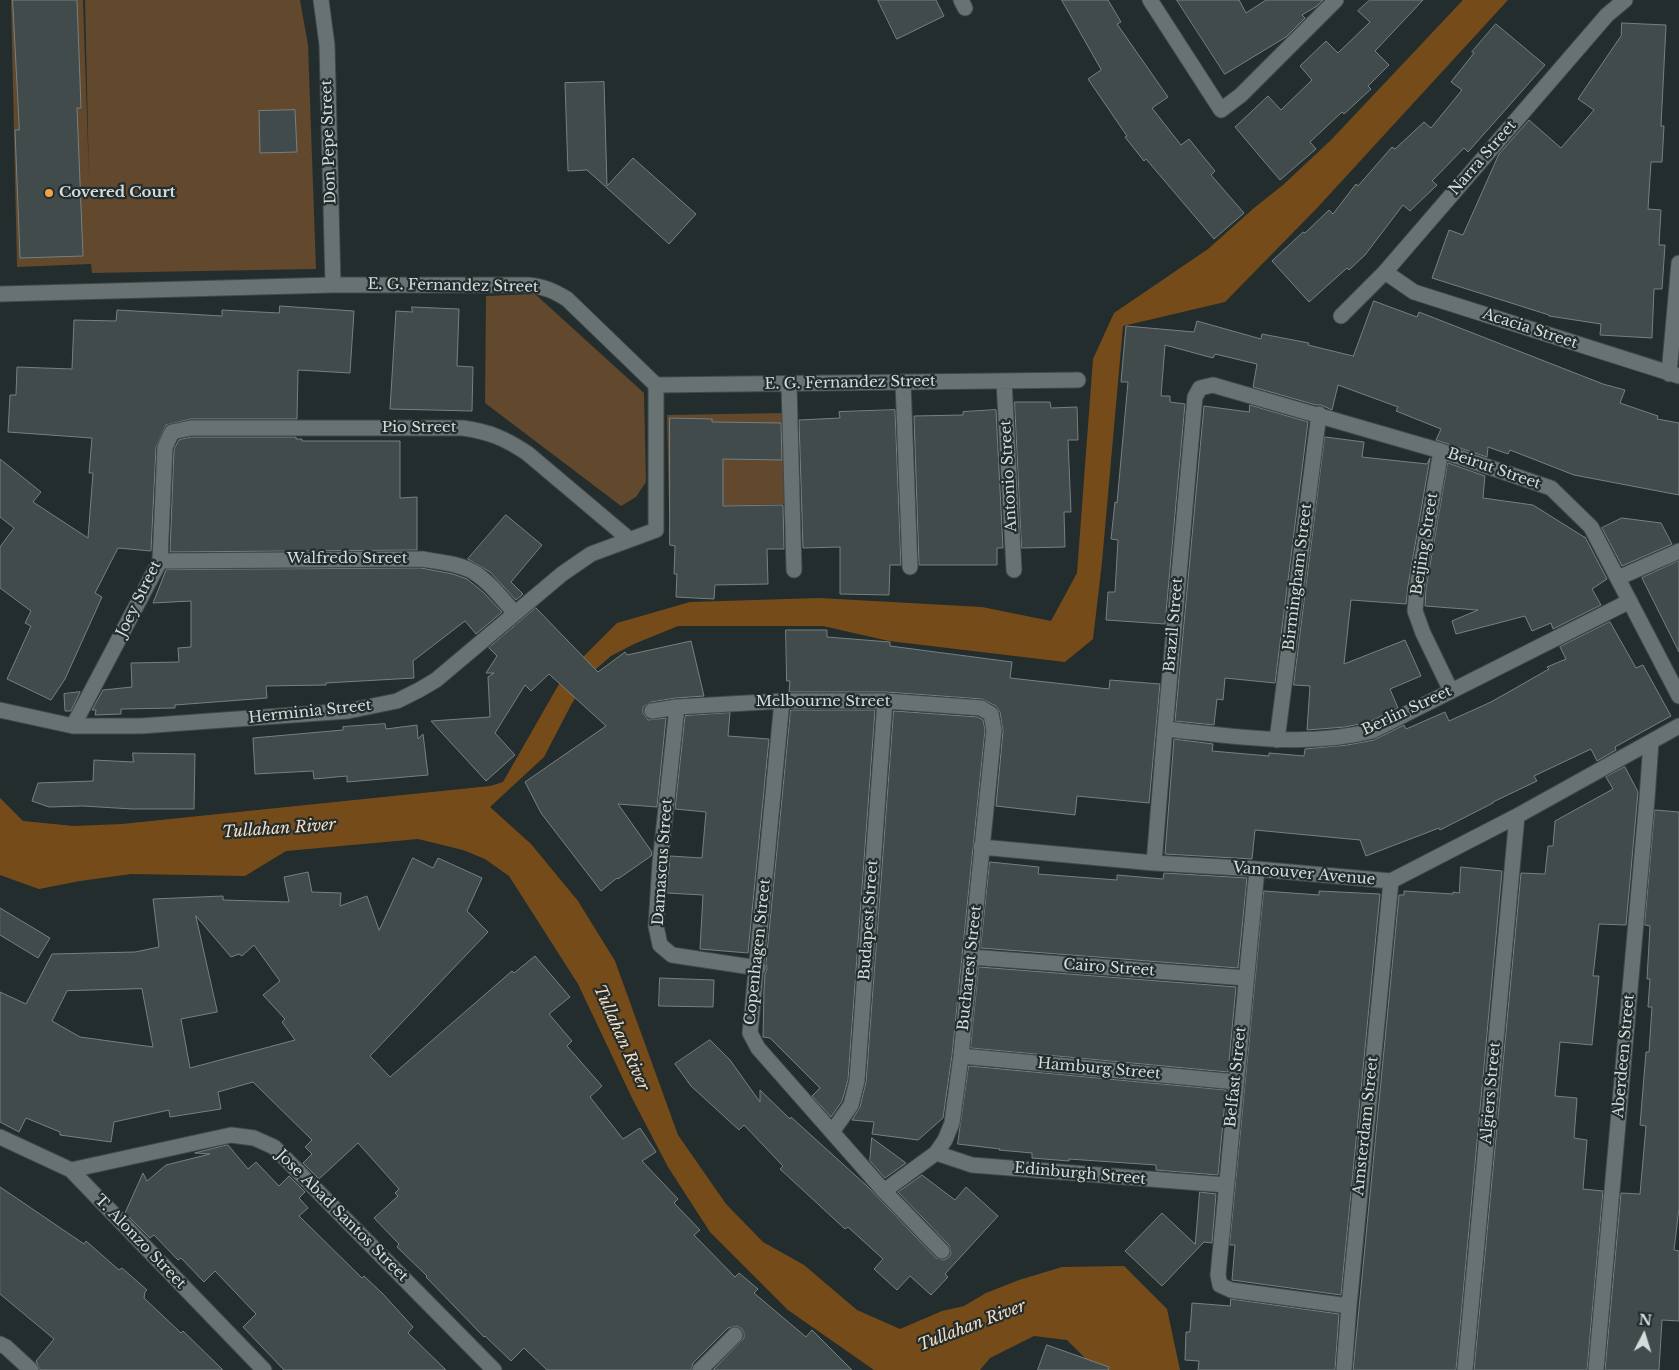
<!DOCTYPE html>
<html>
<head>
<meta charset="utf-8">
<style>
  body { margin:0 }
  #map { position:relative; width:1679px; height:1370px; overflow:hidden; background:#232d2d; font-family:"Libre Baskerville",serif }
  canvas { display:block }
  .north { position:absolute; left:1619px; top:1310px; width:50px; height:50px; -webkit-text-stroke:4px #232d2d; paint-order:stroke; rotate:5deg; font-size:14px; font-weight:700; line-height:20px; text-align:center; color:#d6dbdc }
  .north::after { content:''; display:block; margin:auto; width:18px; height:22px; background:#d6dbdc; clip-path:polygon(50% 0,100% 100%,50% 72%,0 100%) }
</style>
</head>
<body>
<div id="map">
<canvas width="1679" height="1370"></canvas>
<div class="north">N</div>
</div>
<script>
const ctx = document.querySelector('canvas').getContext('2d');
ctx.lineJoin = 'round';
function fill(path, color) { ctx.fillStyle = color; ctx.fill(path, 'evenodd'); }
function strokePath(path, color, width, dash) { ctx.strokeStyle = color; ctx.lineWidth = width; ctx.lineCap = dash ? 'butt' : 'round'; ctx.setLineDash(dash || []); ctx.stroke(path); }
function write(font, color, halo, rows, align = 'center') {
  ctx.font = font + ' "Libre Baskerville",serif'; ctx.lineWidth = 4.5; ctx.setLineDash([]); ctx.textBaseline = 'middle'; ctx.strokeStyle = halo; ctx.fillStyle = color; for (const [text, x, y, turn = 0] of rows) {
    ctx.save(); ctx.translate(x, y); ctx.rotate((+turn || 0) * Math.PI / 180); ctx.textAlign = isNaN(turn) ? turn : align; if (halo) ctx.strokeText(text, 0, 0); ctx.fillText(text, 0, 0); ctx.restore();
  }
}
fill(new Path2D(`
  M11,0H83L89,178L85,0H300L308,45L316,269L92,273L91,264L17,267Z
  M535,294L644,393L646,482L636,497L621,506L485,403L486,296Z
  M784,413L786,504L669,507L667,415Z`), '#62482c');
fill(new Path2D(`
  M1463,0H1508L1317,208L1225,302L1123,326L1102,562L1093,639L1065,662L889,641L823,626H678L634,644L611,656L589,675L571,705L544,757L490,807L531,844L578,901L615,961L678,1135L726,1204L763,1242L804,1265L857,1310L900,1329L942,1311L964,1306L986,1293L1019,1280L1062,1267L1124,1266L1167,1309L1180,1370H1097L1067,1340L1034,1336L990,1358L980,1370H874L788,1310L710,1232L668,1167L632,1098L578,984L509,876L485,859L463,850L418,839L286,851L245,876L131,874L80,881L39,889L0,875V798L23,821L74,826L122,824L490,786L503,782L563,677L617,623L690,602L819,598L982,607L1051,621L1077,573L1093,359L1114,313L1208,249L1254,208L1283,185L1331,140Z`), '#754c19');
const building = new Path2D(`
  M13,0H77L81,108H77L83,256L20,258L15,130H19Z
  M878,0H936L944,16L897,39Z
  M1062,0H1108L1121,22L1117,24L1168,97L1152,108L1181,145L1189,139L1215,171L1211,175L1244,213L1214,239L1146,159L1144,161L1125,137L1127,136L1088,79L1101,70Z
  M1177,0H1239L1246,13L1266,0H1323L1317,6L1302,15L1305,18L1286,37L1225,74Z
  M1370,0H1423L1375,51L1389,65L1368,86L1371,89L1344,114L1342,112L1310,142L1316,149L1280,180L1235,127L1268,96L1281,110L1312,80L1300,66L1326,41L1338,53L1370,22L1358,11Z
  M1622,23L1666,25L1661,126H1664L1662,162H1651L1648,209L1661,210L1659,245H1665L1662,289H1654L1652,338L1600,335L1601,324L1549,316V315L1432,278L1449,230L1463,235L1499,154L1529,120L1561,148L1594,110L1578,99L1621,36Z
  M1496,24L1545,65L1468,152L1464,148L1432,181L1437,185L1410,211L1403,205L1365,255L1349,270L1347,268L1309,302L1272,261L1303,232L1305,233L1329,210L1333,214L1356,184L1358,186L1392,147L1395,149L1424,122L1431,128L1462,90L1451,82L1474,53L1472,52Z
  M604,82L607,186L633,158L696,214L669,244L587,170L568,171L565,83Z
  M295,110L297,152L260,153L259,111Z
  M1374,301L1417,317L1419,312L1603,384L1625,390L1620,403L1658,416L1657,419L1679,423V495L1574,475L1510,450L1508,454L1488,447L1487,457L1436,440L1441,429L1396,411L1398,407L1338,385L1332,410L1321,405H1316L1253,387L1257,364L1215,354L1213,358L1165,345L1161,396H1170V402L1185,404L1165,624L1106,620L1108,592H1115L1118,540L1111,539L1115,502L1117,503L1128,382H1121L1126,326L1194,332L1197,321L1261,339L1262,334L1309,343L1308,345L1353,356Z
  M280,306L354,311L350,373L298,370L297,419H191L166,425L156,447L151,551L118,548L95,593L102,597L65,679L51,700L7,679L31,626L25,623L31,611L0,588V547L14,528L0,517V459L41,492L33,502L88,538L93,473H89L92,438L8,432L10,395H16L17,367L72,369L74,320L116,321L117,310L222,316V310L279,313Z
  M412,307L459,309L457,366L473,367L472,411L390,409L396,311L412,312Z
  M1015,402H1050L1051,408L1077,407L1078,440H1068L1071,512H1064L1065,547L1022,548Z
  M1250,405L1308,422L1275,683L1225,678L1223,700L1217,699L1214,725L1175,721L1204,406L1249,412Z
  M895,410L901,565H890L889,595L840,594V547L803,548L799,420L840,418L839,412Z
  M996,410L1003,548H997V565H919L914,416L963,415V412Z
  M670,418L712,419V422L781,423L782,460L723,459V506L783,505L784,549H767L768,584L715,585L714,599L676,597L677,574H674L675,546L670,545Z
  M192,437H296V439H302V441H400V498L417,497V550L170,552L174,449L179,440Z
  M1325,437L1364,442L1362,457L1427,464L1430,458L1408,586L1406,604L1351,600L1344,664L1405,640L1421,676L1390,689L1398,708L1369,722L1345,727L1307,730L1310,686L1294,685Z
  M1448,463L1485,476L1483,498L1533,505L1584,537H1585L1607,579L1592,589L1601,605L1553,629L1551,623L1532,631L1525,616L1456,634L1452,621L1478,610L1425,606L1426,589Z
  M506,515L542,545L511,582L523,594L516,600L490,572L468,559Z
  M1622,518L1661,523L1672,544L1622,566L1602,528Z
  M1679,561V652L1642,578Z
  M421,568L453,574L467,579L483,592L502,612L476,634L465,621L413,661L414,678L326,683V685L266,686L267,698L175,705V708L121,709V714L95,715L96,710H92L103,690L132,687L131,663L179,662L178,648L191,647V601L153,603L166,570Z
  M536,608L598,672L625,652L627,655L691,641L704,696L676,698L651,702L643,707V713L648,720L666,718L657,807L618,804L652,852L651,856L618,879L617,878L601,891L541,813L525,782L606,726L549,674L531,691L525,685L495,733L515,755L486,781L431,721L490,717L488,677L494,673H486L497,656L489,648Z
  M1610,622L1636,668L1643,665L1671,716L1615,747L1616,750L1597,761L1591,749L1534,776L1537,781L1493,802V803L1440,830L1439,828L1366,856L1360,840L1255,830L1252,859L1165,854L1174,739L1213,744L1212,751L1269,756V753L1304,756L1305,749L1347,745L1374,740L1404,725L1406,729L1445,712L1449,721L1491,702L1549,669L1547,667L1566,659L1560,647Z
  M786,630H827V637L890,642V646L1012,662L1010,678L1109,689L1110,680L1160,684L1149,803L1077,796L1075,815L996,806L1003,731L1000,712L996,706L982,699L886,692H789L790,681H787Z
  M80,692L71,711H65L64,694Z
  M791,710H875L848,1080L842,1101L831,1117L812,1096L820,1088L770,1038L763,1037L764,990L765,974L767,969L766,964Z
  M894,711L978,717L983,720L985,730L952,1055L943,1118L918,1140L872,1134L874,1122L852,1120L860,1107L866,1082Z
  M730,713L728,736L769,739L748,953L700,949L703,895L667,893L670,856L702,858L706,812L675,809L685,716Z
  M385,724L386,729L417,725L418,739L423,734L428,775L347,782V776L314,779L313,771L255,774L253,738L343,730V727Z
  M133,753L195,754L194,809H132L83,806L49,807L32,801L38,783L93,781L94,760L133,762Z
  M1625,767L1638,792L1626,925L1599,924L1593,976H1599L1592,1045L1560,1042L1555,1096L1577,1098L1574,1138L1587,1140L1583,1189L1603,1191L1587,1370H1474L1521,873L1545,874L1548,846H1553L1555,821L1613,789L1606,777Z
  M1655,810L1679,812V1208L1674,1250L1679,1251V1321L1662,1320L1659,1370H1605L1621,1193L1640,1194L1646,1126L1640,1125L1646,1052H1649L1652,1007H1648L1650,979H1647L1650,926L1645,925Z
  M413,858L433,868L438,858L482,878L467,911L488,932L370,1056L390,1077L512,971L514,973L535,956L570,997L549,1014L572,1041L567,1046L602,1086L590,1097L623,1139L640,1128L656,1152L642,1161L678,1199L674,1203L700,1230L694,1235L735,1277L739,1273L758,1289L754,1293L806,1337L812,1330L852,1370H713L744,1338V1333L742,1329L737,1326L728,1328L693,1363L691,1370H547L524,1348L511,1361L485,1336L484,1337L426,1277L427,1276L397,1247L399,1244L374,1218L398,1196L395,1193L399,1189L358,1143L319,1179L303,1163L312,1154L305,1147L312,1140L253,1082L218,1092L221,1109L170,1117L169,1110L114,1122L111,1142L60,1135V1132L26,1118L19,1132L0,1122V992L26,1004L52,954L135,952L159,947L153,899L223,896V900L289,902L284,877L308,872L312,892L341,893L340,906L367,896L379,930ZM196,916L231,957L239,954L242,956L254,945L280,981L263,995L285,1019L282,1022L295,1040L190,1068L181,1019L217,1012ZM142,989L153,1047L80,1037L52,1021L67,991Z
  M990,862L1039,867L1038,874L1117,880V875L1163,879L1164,873L1247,878L1238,968L981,948Z
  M1461,867L1502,871L1456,1370H1353L1399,895H1404V891L1453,894V892L1459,893Z
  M1264,891L1319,895V891L1380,894L1341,1295L1232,1280L1235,1245H1230Z
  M0,908L50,938L38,958L0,935Z
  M979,967L1236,987L1228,1072L971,1048Z
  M660,978L714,980L713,1007L659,1006Z
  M710,1040L730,1060L760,1102V1090L790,1119L791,1117L867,1186L936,1258L944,1260L949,1257L951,1253L949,1245L898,1192L922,1175L955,1200L966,1187L998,1216L945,1274L948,1277L931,1295L910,1276L897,1290L874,1269L883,1259L848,1227L845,1229L780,1169L783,1166L744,1125L739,1130L691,1086L675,1064Z
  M969,1066L1226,1090L1218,1175L1156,1170V1165L1069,1159V1161L1032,1158V1153L999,1150L1000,1149L958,1144Z
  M872,1138L906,1163L885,1178L870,1161Z
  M228,1145L248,1169L256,1162L279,1186L289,1176L305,1192L299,1198L308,1208L299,1216L362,1278L364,1276L383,1294L413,1327L408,1333L446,1370H284L243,1327L256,1314L215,1271L204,1282L181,1258L178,1260L154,1235L150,1238L125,1213L143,1173L147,1181L166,1165L210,1154L195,1153Z
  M0,1187L84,1244L86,1241L119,1270L122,1268L147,1290L145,1292L144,1298L181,1333L183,1331L223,1370H40L36,1361L54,1339L0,1294Z
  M1200,1192L1216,1194L1212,1243L1204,1242L1162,1286L1125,1251L1162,1213L1195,1244Z
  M1231,1299L1339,1314L1335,1370H1198L1199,1361L1185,1360L1186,1332H1190L1192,1303L1230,1306Z
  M1047,1345L1109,1367L1108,1370H1038Z`);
fill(building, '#414b4c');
strokePath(building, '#768082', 1);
const street = new Path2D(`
  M321,0L327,45L333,285
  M961,0L965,8
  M1150,0L1221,110L1241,95L1336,0
  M1385,272L1414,292L1679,376
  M0,294L333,285H527C543,286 554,291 567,299L656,385L1078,380
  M1341,316L1385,272L1607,15L1625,0
  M1669,374L1679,263
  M1004,381L1014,570
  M903,382L910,567
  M789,384L794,570
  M1441,451L1417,588L1415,611L1423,633L1451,691
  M160,561L422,559C439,562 457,563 472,571C489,581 502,599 515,613
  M1618,578L1679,551
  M782,701L750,1033L758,1048L884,1191L942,1251
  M677,707L660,863L656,926L660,945L672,955L758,968
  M0,710L73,726H141L348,711L397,701L419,690L436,680L562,574L591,554L656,530V385
  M652,711L677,707L782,701H885L981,708L991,714L994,730L961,1056L952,1123L945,1140L936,1153L884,1191
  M73,726L160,561L165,447L172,432L191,428H463C490,432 504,438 527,453L629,539
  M1165,729C1233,736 1304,748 1372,731L1630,601
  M1277,740L1319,414
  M981,847L1154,863L1257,869L1391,881L1517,816L1679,726
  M1154,863L1165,729L1195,397L1200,388L1213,385L1441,451L1551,488L1591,527L1679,696
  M1257,869L1218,1275L1220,1285L1231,1290L1349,1306
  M971,957L1246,978
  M961,1056L1236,1082
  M832,1132L851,1105L857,1081L885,701
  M0,1137L71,1170L264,1370
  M936,1153L972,1165L1226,1185
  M71,1170L231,1135L254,1138L274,1147L494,1370
  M0,1344L6,1347L31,1370
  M700,1370L735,1335
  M1344,1370L1349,1306L1391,881
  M1465,1370L1517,816
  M1596,1370L1647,799L1651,742`);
strokePath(street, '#414849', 17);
strokePath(street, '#687273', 15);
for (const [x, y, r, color] of [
  [49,193,5,"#f3a442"]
]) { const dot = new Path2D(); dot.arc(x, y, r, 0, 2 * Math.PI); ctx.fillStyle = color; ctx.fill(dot); strokePath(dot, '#232d2d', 2); }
write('15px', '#d6dbdc', '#232d2d', [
  ["Don Pepe Street",329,142,-92],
  ["Narra Street",1483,158,-49],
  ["E. G. Fernandez Street",453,286,1],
  ["Acacia Street",1530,329,18],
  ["E. G. Fernandez Street",850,383,-1],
  ["Pio Street",419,428],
  ["Beirut Street",1494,469,19],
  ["Antonio Street",1009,476,-93],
  ["Beijing Street",1425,544,-81],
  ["Walfredo Street",347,559],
  ["Birmingham Street",1298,577,-83],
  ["Joey Street",139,599,-64],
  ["Brazil Street",1174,625,-85],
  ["Melbourne Street",823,702],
  ["Berlin Street",1407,711,-25],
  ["Herminia Street",310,712,-6],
  ["Damascus Street",663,862,-86],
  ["Vancouver Avenue",1304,874,5],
  ["Budapest Street",869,920,-86],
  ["Copenhagen Street",758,952,-84],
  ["Bucharest Street",970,968,-84],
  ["Cairo Street",1109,968,4],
  ["Aberdeen Street",1624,1056,-85],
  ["Hamburg Street",1099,1069,5],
  ["Belfast Street",1236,1077,-84],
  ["Algiers Street",1491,1093,-85],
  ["Amsterdam Street",1366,1126,-84],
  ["Edinburgh Street",1080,1174,5],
  ["Jose Abad Santos Street",342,1216,45],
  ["T. Alonzo Street",140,1242,46]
]);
write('bold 15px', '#d6dbdc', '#232d2d', [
  ["Covered Court",59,193]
], 'left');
write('italic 16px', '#f7ddc2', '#232d2d', [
  ["Tullahan River",279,829,-4],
  ["Tullahan River",621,1038,66],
  ["Tullahan River",972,1326,-21]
]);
</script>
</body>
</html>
